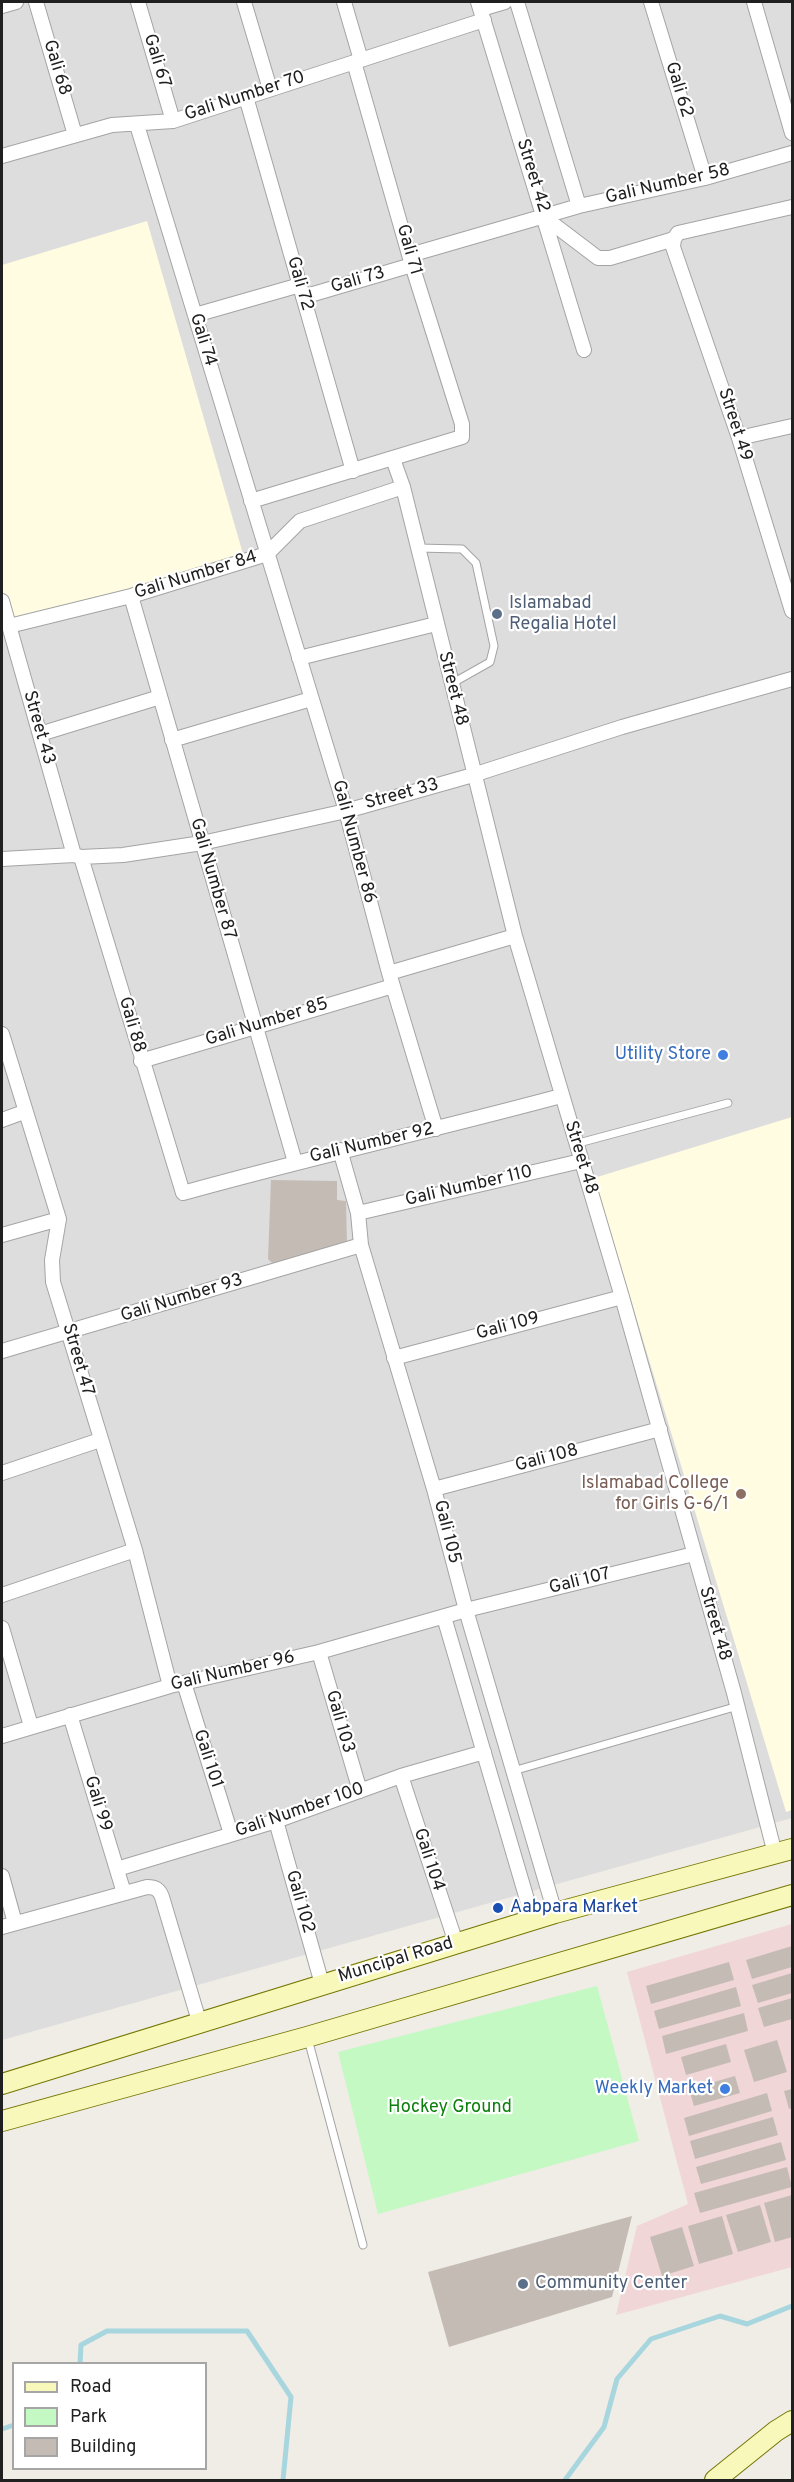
<!DOCTYPE html>
<html>
<head>
<meta charset="utf-8">
<style>
  body { margin:0 }
  #map { position:relative; width:794px; height:2482px; overflow:hidden; background:#f0ece6; font-family:Overpass,sans-serif }
  canvas { display:block }
  .frame { position:absolute; inset:0; border:3px solid #202020; pointer-events:none }
  .legend { position:absolute; left:12px; top:2362px; width:195px; height:108px; box-sizing:border-box; background:#fff; border:2px solid #a6a6a6; margin:0; padding:8px 10px; list-style:none; font-size:18px; color:#202020 }
  .legend li { display:flex; align-items:center; gap:12px; height:30px }
  .legend b { width:30px; border:2px solid #a6a6a6 }
</style>
</head>
<body>
<div id="map">
<canvas width="794" height="2482"></canvas>
<div class="frame"></div>
<ul class="legend">
<li><b style="height:8px;background:#f9f8bb"></b>Road</li>
<li><b style="height:16px;background:#c4f9c4"></b>Park</li>
<li><b style="height:16px;background:#c5bbb5"></b>Building</li>
</ul>
</div>
<script>
const ctx = document.querySelector('canvas').getContext('2d');
ctx.lineJoin = 'round';
function fill(path, color) { ctx.fillStyle = color; ctx.fill(path, 'evenodd'); }
function strokePath(path, color, width, dash) { ctx.strokeStyle = color; ctx.lineWidth = width; ctx.lineCap = dash ? 'butt' : 'round'; ctx.setLineDash(dash || []); ctx.stroke(path); }
function write(font, color, halo, rows, align = 'center') {
  ctx.font = font + ' Overpass,sans-serif'; ctx.lineWidth = 4.5; ctx.setLineDash([]); ctx.textBaseline = 'middle'; ctx.strokeStyle = halo; ctx.fillStyle = color; for (const [text, x, y, turn = 0] of rows) {
    ctx.save(); ctx.translate(x, y); ctx.rotate((+turn || 0) * Math.PI / 180); ctx.textAlign = isNaN(turn) ? turn : align; if (halo) ctx.strokeText(text, 0, 0); ctx.fillText(text, 0, 0); ctx.restore();
  }
}
fill(new Path2D(`
  M2,2H792V1818L2,2040Z`), '#dedddd');
fill(new Path2D(`
  M792,1924V2267L616,2315L637,2226L688,2204L627,1972Z`), '#f1d6d7');
fill(new Path2D(`
  M147,221L243,554L4,631L2,620V265Z
  M792,1117V1810L786,1812L594,1178Z`), '#fffce1');
fill(new Path2D(`
  M597,1986L639,2141L378,2214L338,2052Z`), '#c4f9c4');
strokePath(new Path2D(`
  M80,2364L81,2345L107,2331H247L291,2397L283,2480
  M2,2429L14,2425
  M565,2480L604,2427L617,2379L651,2339L720,2316L747,2324L792,2306`), '#a7d6de', 5);
fill(new Path2D(`
  M271,1180L337,1181V1200L346,1201L347,1246L272,1263L268,1259Z
  M792,1946V1967L752,1979L746,1960Z
  M729,1962L734,1980L651,2004L646,1986Z
  M792,1973V1993L758,2003L752,1985Z
  M736,1987L741,2006L659,2029L654,2011Z
  M792,1998V2019L764,2027L758,2008Z
  M744,2013L748,2031L666,2054L662,2036Z
  M777,2040L787,2072L754,2082L744,2050Z
  M726,2044L731,2062L686,2075L681,2057Z
  M735,2076L740,2093L694,2106L689,2089Z
  M792,2089V2108L789,2109L784,2091Z
  M767,2093L772,2111L689,2136L684,2118Z
  M773,2117L778,2135L695,2159L690,2141Z
  M781,2142L786,2160L701,2184L696,2167Z
  M787,2167L792,2187L700,2213L694,2193Z
  M792,2195V2237L775,2242L764,2203Z
  M760,2205L771,2242L738,2252L726,2215Z
  M632,2216L612,2297L449,2347L428,2272Z
  M722,2216L733,2254L699,2264L688,2226Z
  M682,2227L694,2266L662,2276L650,2237Z`), '#c5bbb5');
const lane = new Path2D(`
  M417,548L462,549L476,563L494,646L490,662L451,684
  M575,1144L728,1103
  M513,1771L738,1706
  M308,2039L363,2245`);
const street = new Path2D(`
  M36,2L75,135
  M138,2L173,121
  M244,2L270,89
  M344,2L361,60
  M478,2L584,350
  M517,2L579,206
  M651,2L705,178
  M754,2L792,133
  M2,6L16,2
  M481,9L505,2
  M246,97L353,471
  M137,125L346,811L389,973L436,1129
  M2,156L112,125L173,121L484,20
  M544,217L598,258H610L674,239
  M674,239L673,247L739,438L792,611
  M674,239L678,233L792,207
  M410,255L579,206L705,178L792,153
  M303,297L412,265
  M195,315L300,285
  M739,438L792,426
  M393,459L403,487L515,936L622,1297L734,1693L775,1854
  M251,501L462,437V424L412,265L354,62
  M131,596L295,1162
  M2,601L74,855
  M9,626L131,596L267,554L300,521L403,487
  M299,658L436,624
  M40,734L160,697
  M172,740L311,699
  M81,857L183,1193C308,1158 435,1130 561,1096
  M2,859L74,855L81,857L123,855L202,843L346,811L473,775L622,727L792,679
  M389,973L515,936
  M2,1034L59,1219L52,1260L53,1282L135,1550L170,1686
  M141,1061L393,986
  M2,1120L24,1112
  M340,1150L358,1213L361,1245L434,1489L466,1610L555,1913
  M358,1213L581,1161
  M2,1235L59,1219
  M2,1351L361,1245
  M394,1358L622,1297
  M2,1473L100,1440
  M434,1489L660,1429
  M2,1595L135,1550
  M444,1617L533,1920
  M2,1628L31,1726
  M319,1652L360,1791
  M184,1683L231,1834
  M70,1715L124,1893
  M2,1736L170,1686L319,1652L466,1610L694,1554
  M401,1776L456,1943
  M276,1821L322,1984
  M117,1869L276,1821L401,1776L484,1752
  M2,1876L15,1923
  M2,1927L147,1887C155,1887 159,1889 162,1897L199,2021`);
const secondary = new Path2D(`
  M2,2084L555,1913L792,1849
  M2,2121L307,2037L792,1895
  M715,2480L776,2431L792,2421`);
strokePath(lane, '#a4a4a4', 9);
strokePath(street, '#a4a4a4', 16);
strokePath(secondary, '#757805', 22);
strokePath(lane, '#fff', 7);
strokePath(street, '#fff', 14);
strokePath(secondary, '#f9f8bb', 20);
for (const [x, y, r, color] of [
  [497,614,6,"#5c6f8a"],
  [723,1055,6,"#3f7fe0"],
  [741,1494,6,"#8d6e63"],
  [498,1908,6,"#1a4fb4"],
  [725,2089,6,"#3f7fe0"],
  [523,2284,6,"#5c6f8a"]
]) { const dot = new Path2D(); dot.arc(x, y, r, 0, 2 * Math.PI); ctx.fillStyle = color; ctx.fill(dot); strokePath(dot, '#fff', 2); }
write('18px', '#202020', '#fff', [
  ["Gali 67",156,61,73],
  ["Gali 68",56,68,73],
  ["Gali 62",678,90,73],
  ["Gali Number 70",245,97,-18],
  ["Street 42",532,176,73],
  ["Gali Number 58",668,185,-13],
  ["Gali 71",408,250,74],
  ["Gali 73",358,281,-16],
  ["Gali 72",299,284,74],
  ["Gali 74",202,340,73],
  ["Street 49",734,425,72],
  ["Gali Number 84",196,576,-17],
  ["Street 48",452,689,76],
  ["Street 43",38,728,74],
  ["Street 33",402,795,-15],
  ["Gali Number 86",353,842,75],
  ["Gali Number 87",212,879,74],
  ["Gali Number 85",267,1023,-17],
  ["Gali 88",131,1025,74],
  ["Gali Number 92",372,1144,-13],
  ["Street 48",580,1158,73],
  ["Gali Number 110",469,1187,-13],
  ["Gali Number 93",182,1299,-17],
  ["Gali 109",508,1327,-15],
  ["Street 47",77,1360,74],
  ["Gali 108",547,1459,-15],
  ["Gali 105",446,1532,76],
  ["Gali 107",580,1582,-14],
  ["Street 48",714,1624,74],
  ["Gali Number 96",233,1672,-13],
  ["Gali 103",339,1722,74],
  ["Gali 101",207,1759,72],
  ["Gali 99",97,1804,73],
  ["Gali Number 100",300,1811,-19],
  ["Gali 104",428,1860,72],
  ["Gali 102",299,1902,74],
  ["Muncipal Road",396,1961,-17]
]);
write('18px', '#4e5e75', '#fff', [
  ["Islamabad",509,604],
  ["Regalia Hotel",509,625],
  ["Community Center",535,2284]
], 'left');
write('18px', '#366cbe', '#fff', [
  ["Utility Store",711,1055],
  ["Weekly Market",713,2089]
], 'right');
write('18px', '#785e54', '#fff', [
  ["Islamabad College",729,1484],
  ["for Girls G-6/1",729,1505]
], 'right');
write('18px', '#164399', '#fff', [
  ["Aabpara Market",510,1908]
], 'left');
write('18px', '#0c800c', '#fff', [
  ["Hockey Ground",450,2108]
]);
</script>
</body>
</html>
